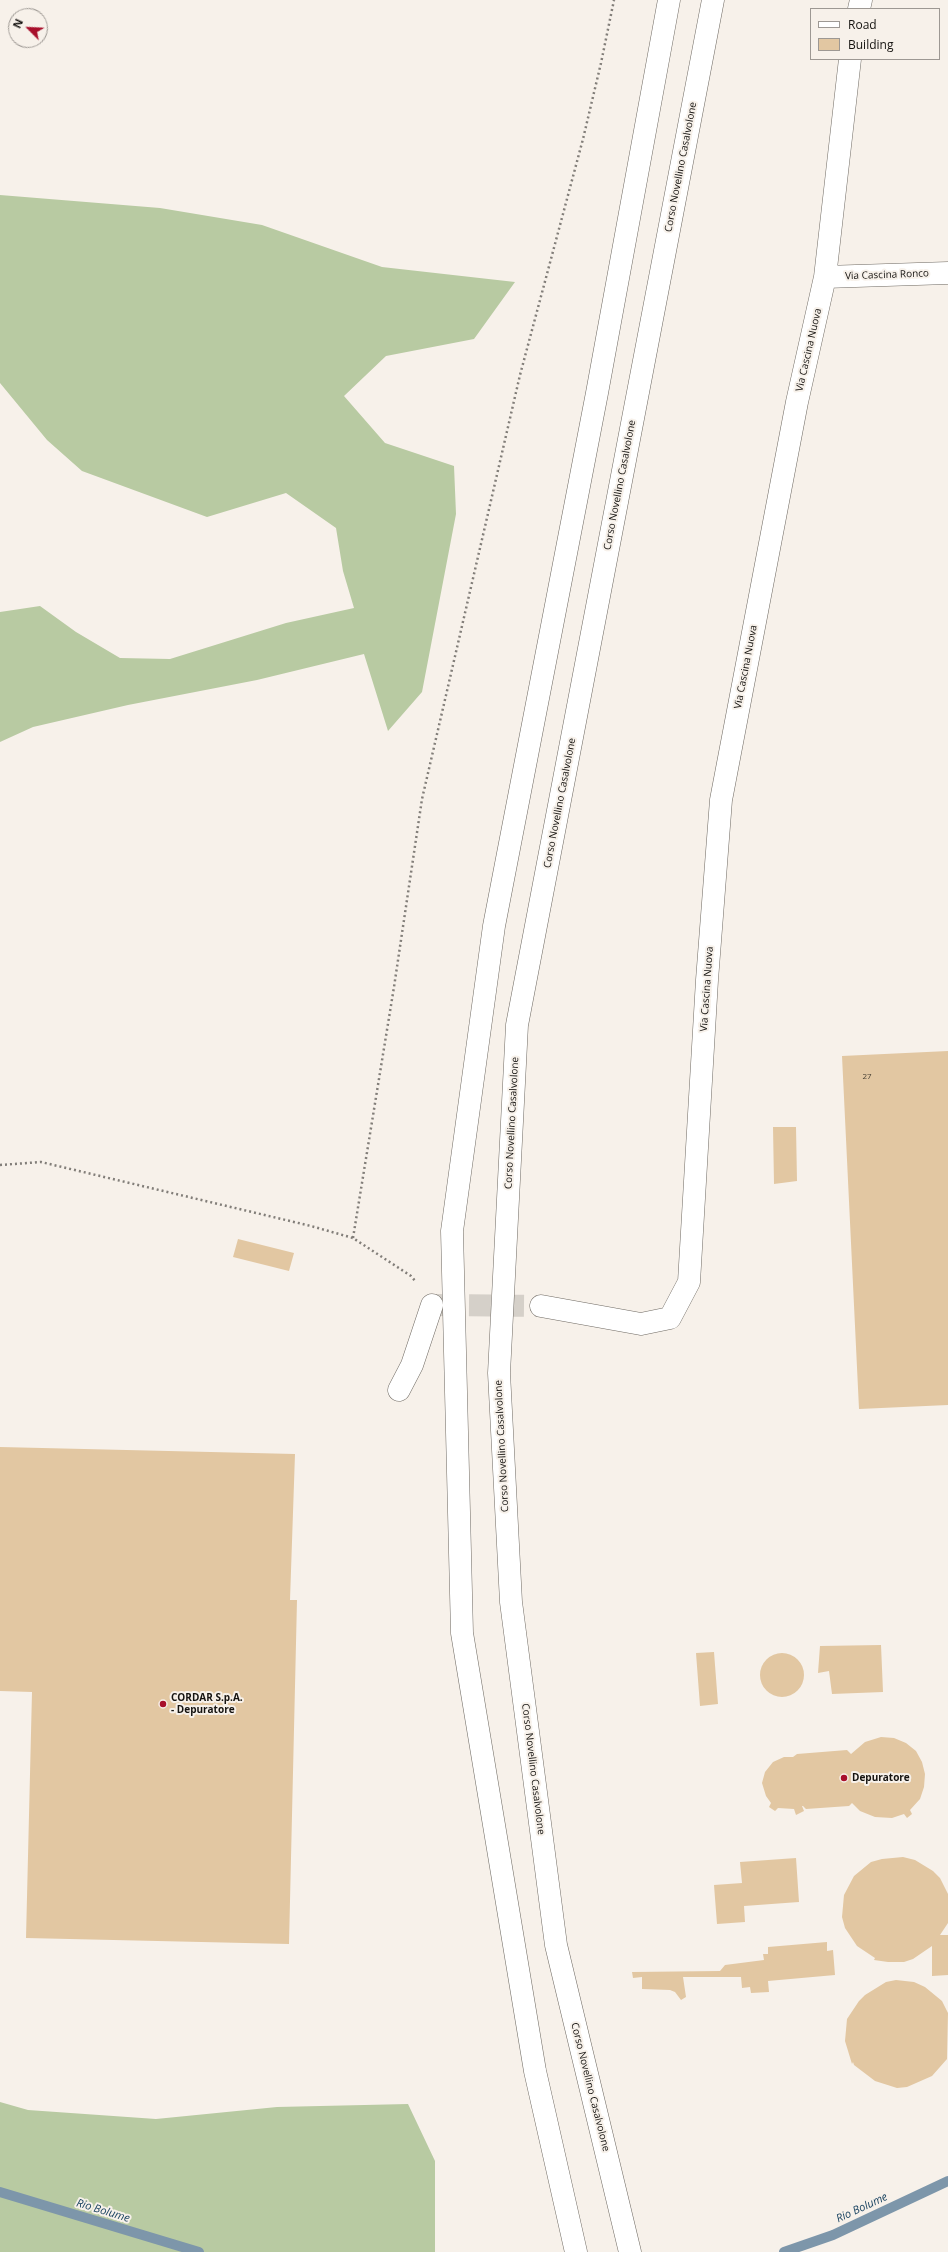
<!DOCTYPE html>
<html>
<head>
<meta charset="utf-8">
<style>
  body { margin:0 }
  #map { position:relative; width:948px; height:2252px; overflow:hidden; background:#f7f1ea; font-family:"Open Sans",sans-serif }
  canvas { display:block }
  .legend { position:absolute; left:810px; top:8px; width:130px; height:52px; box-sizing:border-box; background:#f7f1ea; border:1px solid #9d9893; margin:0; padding:5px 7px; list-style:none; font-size:12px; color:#151310 }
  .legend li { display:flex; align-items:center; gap:8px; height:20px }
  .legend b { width:20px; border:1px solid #9d9893 }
  .north { position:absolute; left:8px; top:8px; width:40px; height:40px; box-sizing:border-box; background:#f7f1ea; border:1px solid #9d9893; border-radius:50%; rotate:294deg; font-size:11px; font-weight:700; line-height:16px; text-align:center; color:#151310 }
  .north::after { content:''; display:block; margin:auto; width:14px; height:18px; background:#a80f2b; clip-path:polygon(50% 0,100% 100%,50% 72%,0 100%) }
</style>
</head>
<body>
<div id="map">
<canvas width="948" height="2252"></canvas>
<ul class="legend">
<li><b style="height:5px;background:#fff"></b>Road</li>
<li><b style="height:11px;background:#e2c7a2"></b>Building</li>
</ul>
<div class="north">N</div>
</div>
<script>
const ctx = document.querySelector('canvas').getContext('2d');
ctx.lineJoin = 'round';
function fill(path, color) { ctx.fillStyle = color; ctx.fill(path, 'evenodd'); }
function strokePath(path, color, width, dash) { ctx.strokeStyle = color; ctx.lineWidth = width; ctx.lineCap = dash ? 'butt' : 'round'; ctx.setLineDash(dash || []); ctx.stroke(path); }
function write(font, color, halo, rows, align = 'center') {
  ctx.font = font + ' "Open Sans",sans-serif'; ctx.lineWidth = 4; ctx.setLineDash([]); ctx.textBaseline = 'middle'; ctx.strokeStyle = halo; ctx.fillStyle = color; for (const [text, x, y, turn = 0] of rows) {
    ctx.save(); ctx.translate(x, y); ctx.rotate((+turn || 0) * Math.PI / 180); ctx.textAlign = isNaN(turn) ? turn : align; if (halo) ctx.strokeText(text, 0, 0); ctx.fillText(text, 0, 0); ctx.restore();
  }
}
fill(new Path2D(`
  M0,195L160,208L262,225L382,267L515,282L474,339L386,356L344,396L385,443L454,466L456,514L422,692L388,731L364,654L257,680L128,705L33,727L0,742V612L40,606L76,632L120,658L170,659L286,623L354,608L343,571L336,528L286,493L207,517L82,471L47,440L0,383Z
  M0,2102L28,2110L156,2119L277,2107L408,2104L435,2161V2252H0Z`), '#b8caa2');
strokePath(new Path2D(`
  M0,2192L199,2252
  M784,2252L833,2235L948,2181`), '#7d96aa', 10);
fill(new Path2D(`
  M948,1051V1405L859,1409L842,1056Z
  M773,1127H796L797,1181L774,1184Z
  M238,1239L294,1253L289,1271L233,1257Z
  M0,1447L295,1454L290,1600H297L289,1944L26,1938L32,1692L0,1691Z
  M881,1645L883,1692L832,1694L829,1671L818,1673L820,1646Z
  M714,1652L718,1704L700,1706L696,1653Z
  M760 1675a22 22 0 1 1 44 0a22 22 0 1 1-44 0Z
  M881,1737L894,1738L906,1743L916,1751L922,1762L925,1774L924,1787L920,1799L910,1810L912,1814L907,1818L904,1814L892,1818L875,1817L860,1811L852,1803L849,1806L806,1809L803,1806H802L804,1811L796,1815L794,1809L778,1808L775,1811L769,1807L771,1803L766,1796L762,1783L765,1772L773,1762L784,1757H793L797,1754L847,1750L851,1754L865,1742Z
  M903,1857L915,1860L933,1871L940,1878L948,1894V1923L940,1935H948V1975L932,1976V1946L913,1959L904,1962H888L874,1960L875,1958L857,1946L845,1928L842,1917L844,1895L854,1876L871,1862L882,1859Z
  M796,1858L799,1902L744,1906L745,1922L717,1924L714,1885L742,1883L740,1862Z
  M827,1942V1951L833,1950L835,1975L768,1981L769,1992L751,1993L750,1987L742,1988L741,1977H683L686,1997L681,2000L675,1992L670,1990L642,1989V1977L633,1978L632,1972L720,1971L725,1965L764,1960L763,1954H768V1947Z
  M896,1980L914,1982L925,1987L942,2001L948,2013L947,2059L932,2076L907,2087L897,2088L875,2081L854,2065L853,2062L852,2064L845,2041L847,2019L859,2001L865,1995L886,1982Z`), '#e2c7a2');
strokePath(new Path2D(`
  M436,1305L541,1306`), '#d5d0c9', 22, [22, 11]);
const minor = new Path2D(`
  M859,9L861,0
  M825,277L948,273
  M541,1306L641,1324L670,1318L689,1282L707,980L721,800L797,402L825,277L850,59
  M399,1390L412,1365L432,1305`);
const highway = new Path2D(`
  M576,2252L535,2071L462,1633L452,1231L494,926L597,393L669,0
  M630,2252L556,1945L511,1602L499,1373L517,1025L713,0`);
strokePath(minor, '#6f6a63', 23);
strokePath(highway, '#6f6a63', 23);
strokePath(new Path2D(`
  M0,1165L41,1162L311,1226L353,1238L411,1276L416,1282
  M353,1238L394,987L422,799L520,375L583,139L601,63L614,0`), '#827e79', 2.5, [2, 3]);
strokePath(minor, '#fff', 22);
strokePath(highway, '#fff', 22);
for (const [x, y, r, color] of [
  [163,1704,4,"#a80f2b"],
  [844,1778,4,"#a80f2b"]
]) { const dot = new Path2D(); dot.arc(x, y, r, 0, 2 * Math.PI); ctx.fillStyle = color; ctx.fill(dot); strokePath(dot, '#f7f1ea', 1.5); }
write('8px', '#484034', null, [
  ["27",867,1077]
]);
write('10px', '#151310', '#f7f1ea', [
  ["Corso Novellino Casalvolone",681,167,-79],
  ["Via Cascina Ronco",887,275,-2],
  ["Via Cascina Nuova",809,350,-77],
  ["Corso Novellino Casalvolone",620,485,-79],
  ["Via Cascina Nuova",746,667,-79],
  ["Corso Novellino Casalvolone",560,803,-79],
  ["Via Cascina Nuova",707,989,-86],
  ["Corso Novellino Casalvolone",512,1123,-87],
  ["Corso Novellino Casalvolone",502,1446,-93],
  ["Corso Novellino Casalvolone",533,1769,83],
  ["Corso Novellino Casalvolone",590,2087,76]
]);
write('bold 10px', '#151310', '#f7f1ea', [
  ["CORDAR S.p.A.",171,1698],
  ["- Depuratore",171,1710],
  ["Depuratore",852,1778]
], 'left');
write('italic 11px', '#133e5d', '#f7f1ea', [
  ["Rio Bolume",862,2208,-25],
  ["Rio Bolume",103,2211,17]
]);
</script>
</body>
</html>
